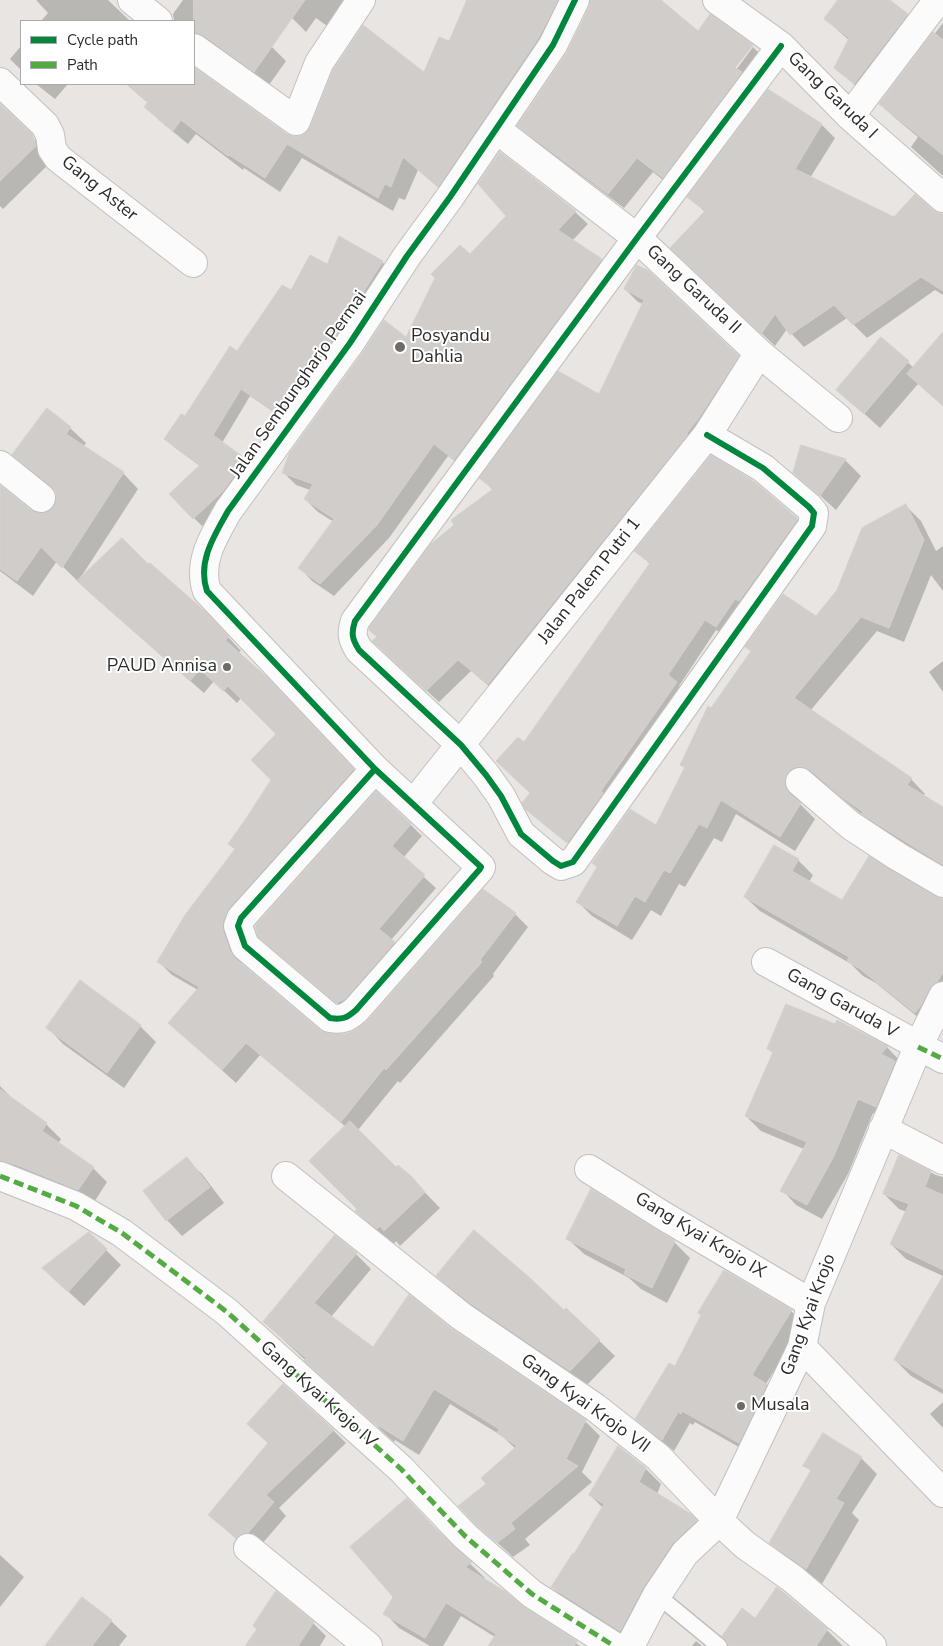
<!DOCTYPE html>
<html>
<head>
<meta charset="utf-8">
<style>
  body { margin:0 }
  #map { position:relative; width:943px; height:1646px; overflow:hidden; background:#e8e5e2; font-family:"Nunito Sans",sans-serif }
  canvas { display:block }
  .legend { position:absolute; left:20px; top:20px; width:175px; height:65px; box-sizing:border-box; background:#fff; border:1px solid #aaa; margin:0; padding:6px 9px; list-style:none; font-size:15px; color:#2b2b2b }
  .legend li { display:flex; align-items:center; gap:10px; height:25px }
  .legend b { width:25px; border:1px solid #aaa }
</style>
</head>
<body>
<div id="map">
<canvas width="943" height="1646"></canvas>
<ul class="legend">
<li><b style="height:6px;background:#00873e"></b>Cycle path</li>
<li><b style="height:6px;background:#54ab44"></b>Path</li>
</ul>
</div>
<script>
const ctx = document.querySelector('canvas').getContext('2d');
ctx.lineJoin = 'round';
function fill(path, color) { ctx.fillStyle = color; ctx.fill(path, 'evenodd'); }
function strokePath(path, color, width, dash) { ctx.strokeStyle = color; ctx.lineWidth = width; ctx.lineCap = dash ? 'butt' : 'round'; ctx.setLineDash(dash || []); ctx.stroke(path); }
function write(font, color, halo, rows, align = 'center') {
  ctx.font = font + ' "Nunito Sans",sans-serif'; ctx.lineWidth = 4; ctx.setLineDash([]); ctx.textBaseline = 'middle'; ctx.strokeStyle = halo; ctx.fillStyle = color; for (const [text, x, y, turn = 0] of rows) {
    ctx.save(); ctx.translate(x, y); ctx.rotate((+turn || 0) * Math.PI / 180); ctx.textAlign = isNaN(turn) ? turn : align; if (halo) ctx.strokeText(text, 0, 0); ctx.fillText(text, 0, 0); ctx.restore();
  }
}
fill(new Path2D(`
  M36,0H108L130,21H41L48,13Z
  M183,0H208L272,47L286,61L269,85L194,58V21H174L173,14Z
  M274,0H368L341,36L316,18L306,32Z
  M472,0H585L453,200L418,170L405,200L399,198L393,211L302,158L280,192L244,168L243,170L196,134L188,144L160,121L145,107L148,103L126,84H194V69L286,135L295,138L305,135L425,74L449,43Z
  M602,0H659L698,33L710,16L753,47H750L731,73L733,74L753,47L767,61L678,192L653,172L624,208L534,140L519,126Z
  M839,0H888L907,15L921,29L869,98L836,68L850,41L825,19Z
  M943,23V176L911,147L918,137L894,117L880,104Z
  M21,46V70L10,59Z
  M36,84H68L55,99Z
  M0,109L48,152L51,162L3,209L0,206Z
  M822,125L835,138L810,178L894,218L932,211L943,214V295L935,290L867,338L847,318L804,347L787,329L775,346L685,261L706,213L689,197Z
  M575,212L588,224L572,241L601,260L614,273L468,471L448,456L389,538L334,596L312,581L300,568L334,522L318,512L305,499L310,490L296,485L284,473L406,339L470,256Z
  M382,262L391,270L288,422L250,396L222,443L245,460L254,469L232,500L202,526L170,494L200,466L174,447L165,439L185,418L237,353L291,292L327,266Z
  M637,266L750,369L501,696L471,671L439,702L386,653L493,490L481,478L600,396L643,304L638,302L625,289Z
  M943,334V406L918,384L880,428L838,390L881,339L914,368Z
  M70,428L86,443L83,447L123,473L138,489L81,577L148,566L220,628L241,651L238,653L282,694L366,783L236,945L243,966L319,1031L328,1035H345L355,1031L515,914L528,927L493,974L494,976L400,1083L398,1081L358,1130L396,1168L411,1178L440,1208L400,1246L396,1241L394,1244L372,1227L357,1211L358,1209L346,1127L260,1055L236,1083L170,1023L198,990L172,975L159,962L236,850L229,843L273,780L277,734L241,698L237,703L214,681L204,693L91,594L57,561L33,596L0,571V487L31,511L38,515L47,514L54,509L58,500L57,492L29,470L14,455Z
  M802,446L845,460L861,476L836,510L794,472Z
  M906,506L921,521L936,551L943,546V591L931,575L904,642L877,631L810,711L911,779L925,794L923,796L943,809V870L878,828L826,785L819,781L799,794L800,804L815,819L795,851L736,814L722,842L714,838L685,887L679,884L661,916L651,910L632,940L592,916L577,901L657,827L686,768L682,765L711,710L752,652L747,647L816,618Z
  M797,519L807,529L727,637L716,630L679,686L687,694L573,846L534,814L524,744L651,565L636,551Z
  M943,661V692L929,672Z
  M410,824L422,836L403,858L436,888L391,940L406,955L350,1014L272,948Z
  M798,860L813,875L809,882L842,902L935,898L943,900V1005L930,1027L876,983L863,976L851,964L760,911L745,897Z
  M80,982L140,1026L156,1042L124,1088L63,1044L48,1028Z
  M887,1047L901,1062L891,1121L873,1113L848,1174L822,1219L796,1205L782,1190L804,1149L761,1131L746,1116L774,1054L769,1049Z
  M0,1086L11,1097V1098L46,1124L61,1139L58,1144L93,1168L107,1182L93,1204L0,1163Z
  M899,1156L936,1175L943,1177V1276L906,1259L891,1244L907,1212L899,1209L884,1194Z
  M186,1159L202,1174L224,1203L182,1236L167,1220Z
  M568,1239L674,1242L690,1258L667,1303L641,1289L629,1278L584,1254Z
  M106,1250L121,1265L84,1306L60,1284Z
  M356,1254L371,1269L331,1317L374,1349L451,1330L585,1421L600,1436L582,1472L592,1482L525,1539L530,1545L513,1557L477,1524L516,1449L502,1436L450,1404L419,1455L395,1440L394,1442L264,1322Z
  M437,1276L564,1311L566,1309L615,1356L586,1386L487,1319L453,1291Z
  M791,1311L803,1323L766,1384L778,1396L751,1454L695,1422L693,1425L690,1423L674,1451L648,1430L636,1419L675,1368L703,1316Z
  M943,1323V1394L911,1376L895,1360Z
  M943,1402V1428L930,1414Z
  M333,1430L346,1443L279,1508L286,1516L261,1545L250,1551L210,1515Z
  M861,1458L877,1474L852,1513L859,1520L822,1584L786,1558L770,1542L812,1472L805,1465Z
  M646,1469L661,1484L657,1494L690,1515L712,1537L636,1646L568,1603L552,1587L575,1556L603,1508L590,1495Z
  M441,1536L485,1578L483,1580L580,1646H490L495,1637L461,1616L443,1646H430L399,1628L385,1613Z
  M0,1555L24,1577L0,1607Z
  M777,1588L827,1630L843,1646H729L755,1619Z
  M111,1621L127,1636L119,1646H47Z
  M313,1623L326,1636L320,1646H247L258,1629Z
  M696,1641L702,1646H692Z`), '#0003');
const building = new Path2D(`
  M194,0H305L254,72L203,35L194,33Z
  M467,0H558L539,37L438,187L403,157L391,187L385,184L378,198L287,144L265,178L229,155L228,156L181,120L173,131L144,107L148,102L127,84H194V67L287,134L296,137L304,134L310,127L333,70L363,25L424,72L439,37L449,41Z
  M590,0H661L698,31L710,14L753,45L735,68L742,72L663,178L637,158L608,194L517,126L566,54L589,7Z
  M838,0H890L908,14L854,84L834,68L849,38L824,19Z
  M933,32L943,40V155L879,104Z
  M768,89L822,124L795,169L894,217L915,194L933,210L943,215V291L921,277L853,325L834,305L790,335L775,314L761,334L670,248L705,211L687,197Z
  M0,104L32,134L36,146L0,181Z
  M500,152L576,211L558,230L602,259L454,460L434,444L377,525L320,584L298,568L334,519L304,499L313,484L282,473L289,454L363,352L384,320L406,337L435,278L431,274L460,245L470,254L506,216L478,184Z
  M339,236L383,261L337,334L279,415L241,389L213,435L246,459L223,491L193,519L169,494L200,465L164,439L181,414L185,416L230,346L237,351L282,285L291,290L310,255L327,264Z
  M637,265L649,271L739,356L698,419L686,434H688L488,684L458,660L426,691L372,641L377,637L369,630V628L431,544L454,525L451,520L493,489L479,478L558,371L599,394L644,300L624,289Z
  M943,332V405L907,374Z
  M881,337L909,361L864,414L836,390Z
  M47,408L71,427L66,434L124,472L62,568L41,547L17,581L0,569V485L31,510L38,513L47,512L53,507L56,500V493L51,486L12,455Z
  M801,445L846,459L820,496L793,473Z
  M711,455L755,482L797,518V520L739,601L735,599L716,627L705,620L668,675L677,682L601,791L603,793L567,843L525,809L522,803L530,793L496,761L518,737L524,742L650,563L634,551Z
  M906,504L924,540L889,628L861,617L794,698L912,778L907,785L943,807V865L861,814L863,812L842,797L810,770L803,767H795L788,772L785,779V787L790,794L801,803L780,837L721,800L707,828L699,824L670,873L664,870L645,902L635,896L617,926L576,902L597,867L592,863L630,809L656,825L685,767L680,765L708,706L711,708L751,651L745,647L783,594L816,616L837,590L862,528Z
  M122,538L148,564L150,563L207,613L229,637L225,640L269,679L354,769L229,908L223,921V931L230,951L235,958L320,1030L328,1033L345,1034L355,1030L368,1020L483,889L516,913L480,960L482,962L386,1070L384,1068L341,1122L246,1043L222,1070L168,1023L199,987L157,962L185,915L235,849L228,844L245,820L271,780L251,760L276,734L228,686L223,691L200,669L190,681L77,581Z
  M376,791L411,824L392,846L425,875L379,929L395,942L345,999L336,1003L258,937L255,926Z
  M774,845L799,859L792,871L842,900L869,856L935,896L943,899V972L937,982L929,989L921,1005L915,1013L860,969L847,961L849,957L744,897Z
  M80,980L141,1025L107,1073L46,1028Z
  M786,1004L835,1024L837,1020L868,1036L888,1046L881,1054L895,1061L876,1107L858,1099L833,1158L807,1205L780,1191L807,1142L745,1116L773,1052L767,1049Z
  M0,1089L47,1123L42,1131L94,1167L78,1190L17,1165L0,1161Z
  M350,1121L396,1167L398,1165L412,1177L425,1192L384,1231L380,1226L377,1229L355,1211L357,1209L309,1161Z
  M899,1155L931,1171L925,1187L943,1195V1270L890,1244L909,1204L883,1194Z
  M187,1157L210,1187L166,1221L143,1191Z
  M591,1189L675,1241L652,1288L624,1274L626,1269L566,1239Z
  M474,1230L530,1278L564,1310L566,1308L600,1340L570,1371L470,1303L436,1276Z
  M89,1232L107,1249L68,1292L42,1268Z
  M335,1235L357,1253L314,1303L373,1347L409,1294L452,1329L586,1420L566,1459L578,1466L511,1523L515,1529L497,1543L476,1525L458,1506L486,1484L481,1478L517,1446L497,1433L499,1429L434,1389L403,1441L379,1426L378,1427L304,1361L306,1358L263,1322Z
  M724,1270L792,1310L752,1375L767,1384L739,1443L682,1411L681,1414L678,1412L662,1440L635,1419L669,1363L675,1366L701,1315L698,1313Z
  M943,1276V1389L894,1360Z
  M283,1384L334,1430L266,1495L274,1502L248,1533L242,1534L236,1538L208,1515L268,1443L247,1424Z
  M823,1433L862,1457L836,1499L844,1503L806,1569L769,1543L811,1470L803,1466Z
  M618,1446L646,1468L639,1482L691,1514L697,1520L672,1544L643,1588L620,1631L551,1587L573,1553L574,1554L604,1504L589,1495Z
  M407,1498L433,1526L472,1562L465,1567L506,1592L524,1607L577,1641L574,1646H488L496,1634L446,1603L425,1638L383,1614L393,1597L350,1547Z
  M777,1587L828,1629L816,1646H728V1642L722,1636L742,1608L755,1618Z
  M276,1591L314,1622L298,1646H245L257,1629L253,1626Z
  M82,1597L112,1620L92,1646H45Z`);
fill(building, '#d0cdcb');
strokePath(building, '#d3d1ce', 1);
const lane = new Path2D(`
  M657,1595L719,1646`);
const street = new Path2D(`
  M132,0L158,21
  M717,0L781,46L850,116L943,198
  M194,48L296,121L319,63L361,0
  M0,82L45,125L50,135L52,149L58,158L193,263
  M850,116L938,0
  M496,129L637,238L759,353L838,418
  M707,435L763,468L809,507L814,513L812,526L573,862L561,866L553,861L521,834L501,796L486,775L461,745L359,650C352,639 351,633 355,621L637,238L781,46
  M0,465L41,498
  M375,769L241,918L238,926L245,946L330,1018C342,1020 347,1018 356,1010L480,869L481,867L375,769L207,591C197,562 214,536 228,511L350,343L407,256L450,197L553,45L575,0
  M800,782L850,825L897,856L943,883
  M413,804L707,435L759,353
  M766,962L943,1059
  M883,1129L943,1160
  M589,1169L662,1215L811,1303
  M0,1176L76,1206L122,1233L227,1312L401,1469L465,1536L532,1594L614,1646
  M286,1176L461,1316L596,1408L658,1457L719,1521L745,1545L793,1579L872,1646
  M802,1347L943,1493
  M248,1548L368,1646
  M630,1646L657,1595L685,1553L719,1521L802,1347L811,1303L918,1047L943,996`);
strokePath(lane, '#c1c0c0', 18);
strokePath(street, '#c1c0c0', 30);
strokePath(lane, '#fcfbfb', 15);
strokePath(street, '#fcfbfb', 28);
strokePath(new Path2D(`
  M918,1047L943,1059
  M0,1176L76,1206L122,1233L227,1312L401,1469L465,1536L532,1594L614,1646`), '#54ab44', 5, [10, 5]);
strokePath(new Path2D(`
  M707,435L763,468L809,507L814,513L812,526L573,862L561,866L553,861L521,834L501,796L486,775L461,745L359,650C352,639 351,633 355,621L637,238L781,46
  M375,769L241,918L238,926L245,946L330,1018C342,1020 347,1018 356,1010L480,869L481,867L375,769L207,591C197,562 214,536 228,511L350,343L407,256L450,197L553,45L575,0`), '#00873e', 6);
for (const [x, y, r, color] of [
  [400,347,6,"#6d6c6b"],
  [227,667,5,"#6d6c6b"],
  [741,1406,5,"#6d6c6b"]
]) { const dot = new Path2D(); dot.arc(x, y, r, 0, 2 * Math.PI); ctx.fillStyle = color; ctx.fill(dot); strokePath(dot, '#fff', 2); }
write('18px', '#2b2b2b', '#fff', [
  ["Gang Garuda I",832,96,44],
  ["Gang Aster",99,189,39],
  ["Gang Garuda II",693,290,43],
  ["Jalan Sembungharjo Permai",299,385,-55],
  ["Jalan Palem Putri 1",590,581,-52],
  ["Gang Garuda V",842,1004,29],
  ["Gang Kyai Krojo IX",700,1236,31],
  ["Gang Kyai Krojo",809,1315,-70],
  ["Gang Kyai Krojo IV",318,1395,42],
  ["Gang Kyai Krojo VII",585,1404,36]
]);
write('18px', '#2b2b2b', '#fff', [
  ["Posyandu",411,337],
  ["Dahlia",411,358],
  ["PAUD Annisa",217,667,"right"],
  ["Musala",751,1406]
], 'left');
</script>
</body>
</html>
